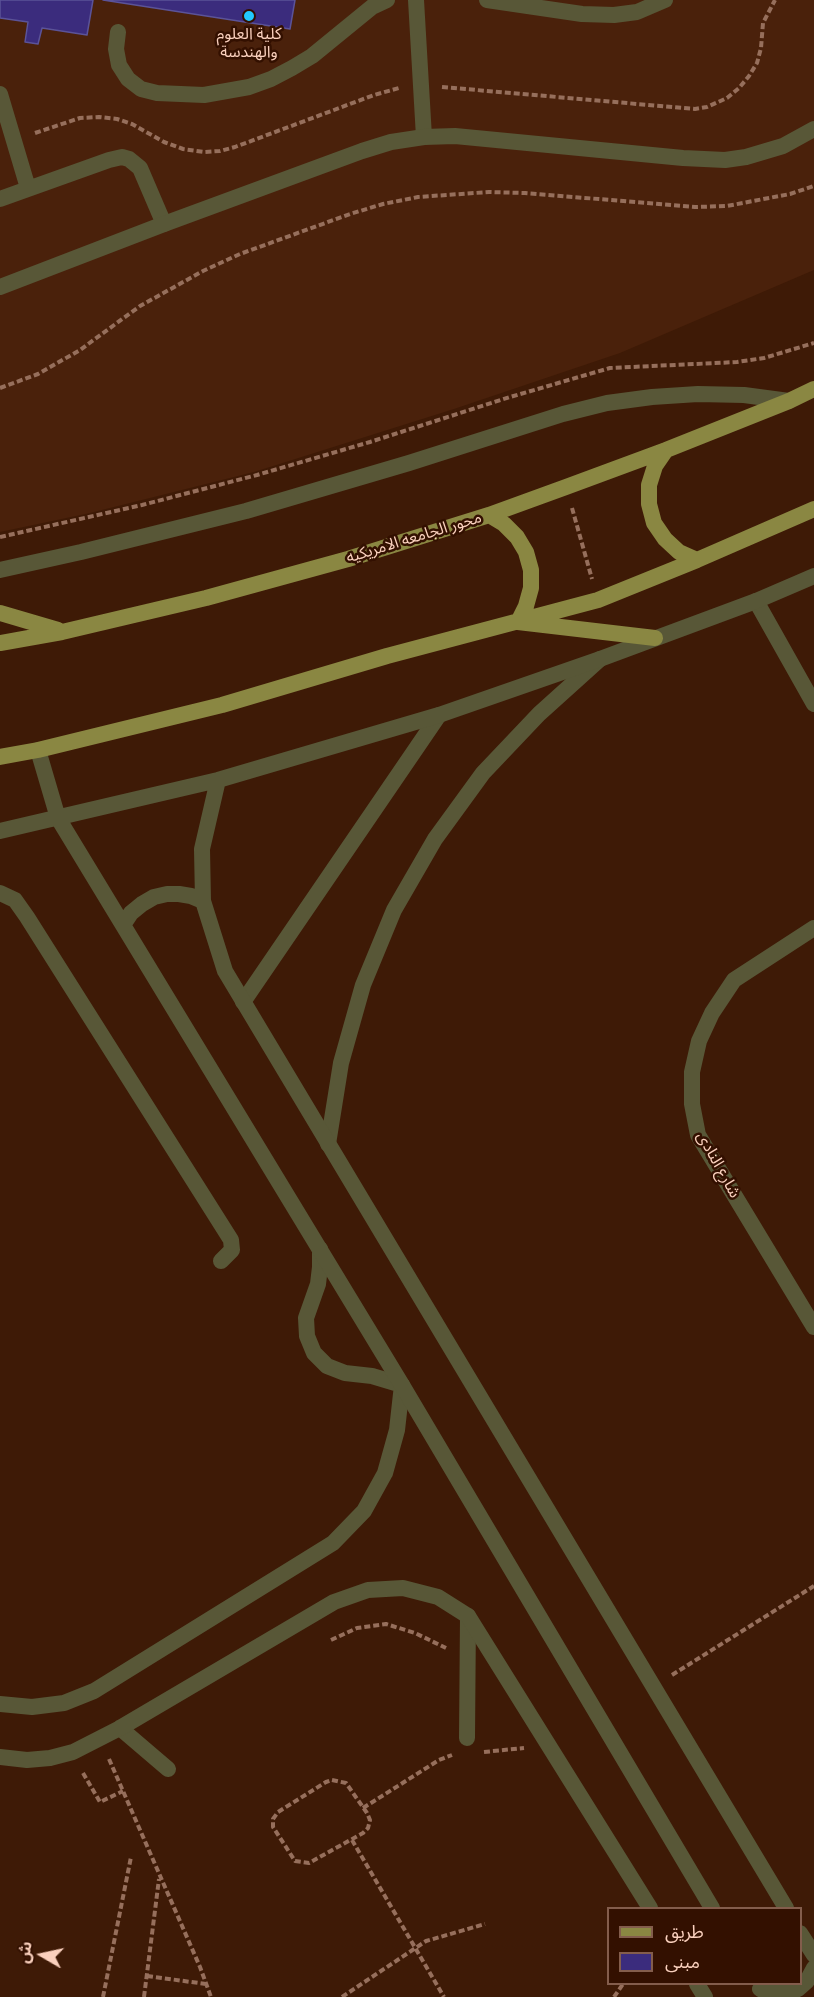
<!DOCTYPE html>
<html>
<head>
<meta charset="utf-8">
<style>
	body { margin:0 }
	#map { position:relative; width:814px; height:1997px; overflow:hidden; background:#3e1a06; font-family:"Archivo Narrow","Noto Sans Arabic",sans-serif }
	canvas { display:block }
	.legend { position:absolute; left:607px; top:1907px; width:195px; height:78px; box-sizing:border-box; background:#331000; border:2px solid #835d4c; margin:0; padding:8px 10px; list-style:none; font-size:18px; color:#fad0bd }
	.legend li { display:flex; align-items:center; gap:12px; height:30px }
	.legend b { width:30px; border:2px solid #835d4c }
	.north { position:absolute; left:12px; top:1925px; width:60px; height:60px; -webkit-text-stroke:4px #331000; paint-order:stroke; rotate:279deg; font-size:16px; font-weight:700; line-height:24px; text-align:center; color:#fad0bd }
	.north::after { content:''; display:block; margin:auto; width:21px; height:27px; background:#fad0bd; clip-path:polygon(50% 0,100% 100%,50% 72%,0 100%) }
</style>
</head>
<body>
<div id="map">
<canvas width="814" height="1997"></canvas>
<ul class="legend">
<li><b style="height:8px;background:#8a8742"></b>طريق</li>
<li><b style="height:16px;background:#3b2c7d"></b>مبنى</li>
</ul>
<div class="north">ش</div>
</div>
<script>
const context = document.querySelector('canvas').getContext('2d');
context.lineJoin = 'round';
function fill(path, color) { context.fillStyle = color; context.fill(path, 'evenodd'); }
const toPath = rows => new Path2D(rows.map(r => 'M' + r).join(''));
function trace(path, color, width, dash) { context.strokeStyle = color; context.lineWidth = width; context.lineCap = dash ? 'butt' : 'round'; context.setLineDash(dash || []); context.stroke(path); }
function write(font, color, halo, rows, align = 'center') {
  context.font = font + ' "Archivo Narrow","Noto Sans Arabic",sans-serif'; context.lineWidth = 5; context.setLineDash([]); context.textBaseline = 'middle'; context.strokeStyle = halo; context.fillStyle = color; for (const [text, x, y, turn = 0] of rows) {
    context.save(); context.translate(x, y); context.rotate((+turn || 0) * Math.PI / 180); context.textAlign = isNaN(turn) ? turn : align; if (halo) context.strokeText(text, 0, 0); context.fillText(text, 0, 0); context.restore();
  }
}
fill(toPath([
	[0,0,814,0,814,270,620,353,454,409,254,472,90,513,0,532]
]), '#4a210b');
const building = toPath([
	[0,0,93,0,87,35,42,28,38,44,25,42,28,22,0,18,0,0],
	[103,0,295,0,290,29,103,0]
]);
fill(building, '#3b2c7d');
trace(building, '#5b5398', 1.5);
trace(toPath([
	[442,87,695,109,707,107,727,98,739,88,749,76,757,63,761,48,763,23,775,0],
	[35,133,80,118,99,117,117,119,132,124,164,142,183,149,204,152,220,151,235,147,374,95,399,88],
	[0,388,38,374,80,350,140,306,203,271,240,254,350,214,383,204,418,197,489,192,525,193,695,207,727,206,790,194,814,186],
	[572,508,592,579],
	[0,537,142,505,257,475,370,442,510,397,610,368,737,362,764,358,814,343],
	[331,1640,357,1628,386,1624,415,1633,446,1648],
	[672,1675,814,1586],
	[484,1752,524,1748],
	[109,1759,200,1967,211,1997],
	[83,1773,100,1802,123,1791],
	[332,1780,346,1783,367,1813,370,1820,368,1828,363,1833,309,1863,295,1861,273,1827,273,1819,278,1812,326,1782,332,1780],
	[363,1808,439,1760,452,1755],
	[352,1840,444,1997],
	[147,1976,206,1984],
	[103,1997,131,1857],
	[144,1997,159,1879],
	[342,1997,426,1941,485,1924],
	[614,1997,623,1984]
]), '#966f5c', 4, [6, 3]);
trace(toPath([
	[416,0,424,137],
	[487,0,582,14,614,15,637,12,665,0],
	[118,32,116,49,119,65,128,79,141,89,157,93,204,95,249,87,271,79,292,68,312,56,372,7,387,0],
	[0,94,28,188],
	[0,199,109,160,122,157,129,159,140,168,164,224],
	[0,893,15,900,27,917,231,1240,232,1250,221,1261],
	[243,1002,439,715],
	[0,1704,32,1707,64,1703,94,1691,333,1543,364,1511,385,1473,397,1430,402,1385,372,1376,345,1373,327,1366,314,1353,307,1336,306,1318,318,1284,320,1267,320,1249],
	[120,1728,168,1769],
	[467,1738,468,1616]
]), '#585737', 16);
trace(toPath([
	[0,287,164,224,362,151,391,142,424,137,455,136,683,158,725,160,746,157,783,146,814,129],
	[0,570,81,552,246,511,409,463,563,414,607,403,652,397,698,394,744,395,789,401],
	[756,601,814,704],
	[814,928,734,980,712,1013,699,1041,692,1072,692,1104,698,1135,814,1327],
	[328,1144,341,1063,363,985,394,910,435,839,483,773,539,714,600,659],
	[0,1757,27,1760,50,1758,73,1752,120,1728,334,1602,368,1590,403,1588,438,1597,468,1616,650,1908],
	[697,1984,705,1997]
]), '#585737', 16);
trace(toPath([
	[38,750,58,818,402,1385,712,1908],
	[218,780,202,849,203,901,225,971,786,1908],
	[0,831,218,780,439,715,600,659,756,601,814,576],
	[123,925,131,913,142,904,154,897,167,894,179,894,191,896,203,901],
	[800,1933,814,1955],
	[760,1989,769,1993,789,1993,798,1989,807,1981,814,1968]
]), '#585737', 16);
trace(toPath([
	[666,450,655,466,649,485,649,504,654,523,665,539,679,552,697,560],
	[489,515,504,524,517,537,526,552,531,570,531,588,526,606,518,622,655,638],
	[0,613,58,630],
	[0,643,62,632,206,598,348,559,489,515,566,487,666,450,789,401,814,389],
	[0,757,38,750,222,705,387,656,598,600,697,560,814,509]
]), '#8a8742', 16);
for (const [x, y, r, color] of [
	[249,16,6,"#23c9fe"]
]) { const dot = new Path2D(); dot.arc(x, y, r, 0, 2 * Math.PI); context.fillStyle = color; context.fill(dot); trace(dot, '#331000', 2); }
write('16px', '#fad0bd', '#331000', [
	["كلية العلوم",249,35],
	["والهندسة",249,53]
]);
write('16px', '#fad0bd', '#331000', [
	["محور الجامعه الامريكيه",414,538,-17],
	["شارع النادى",718,1165,61]
]);
</script>
</body>
</html>
